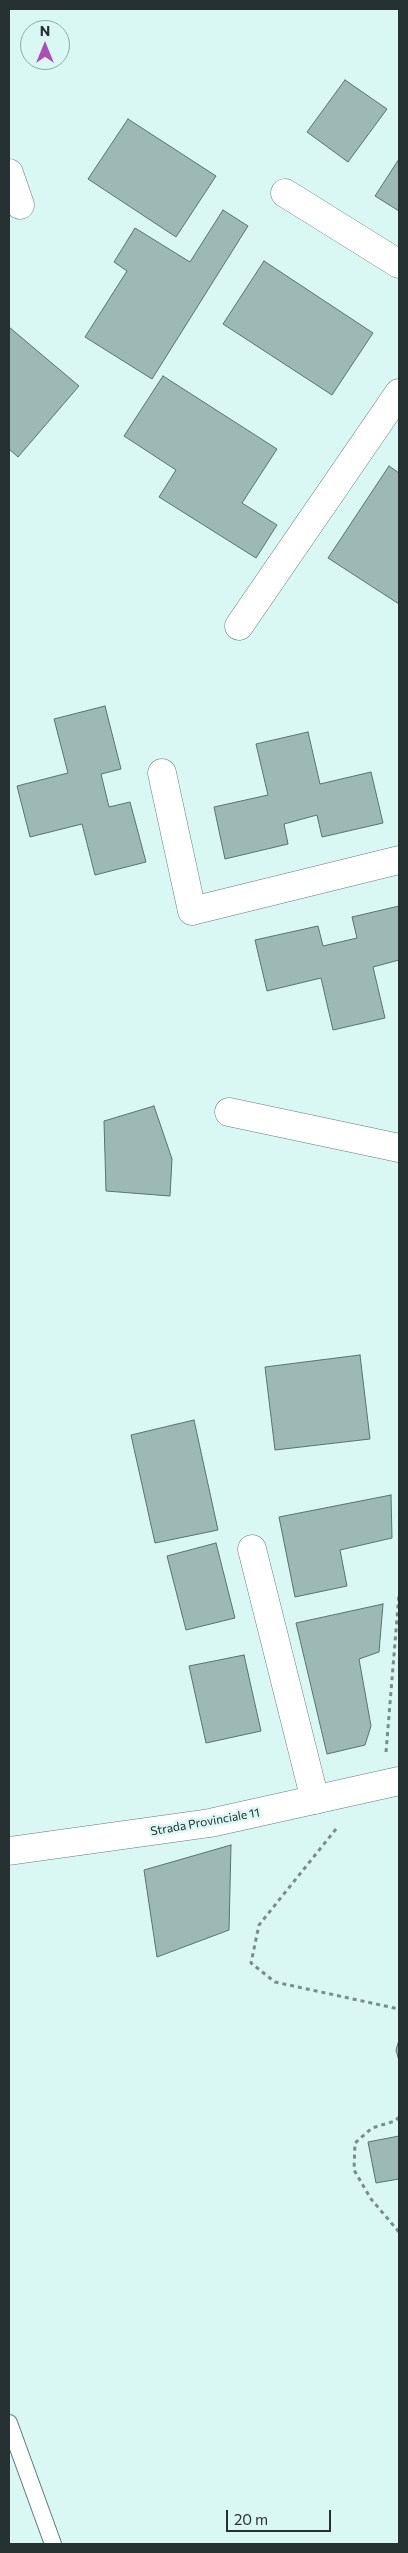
<!DOCTYPE html>
<html>
<head>
<meta charset="utf-8">
<style>
	body { margin:0 }
	#map { position:relative; width:408px; height:2553px; overflow:hidden; background:#d9f7f3; font-family:Commissioner,sans-serif }
	canvas { display:block }
	.frame { position:absolute; inset:0; border:10px solid #263231; pointer-events:none }
	.north { position:absolute; left:20px; top:20px; width:50px; height:50px; box-sizing:border-box; background:#d9f7f3; border:1px solid #91a8a5; border-radius:50%; rotate:0deg; font-size:14px; font-weight:700; line-height:20px; text-align:center; color:#263231 }
	.north::after { content:''; display:block; margin:auto; width:18px; height:22px; background:#ad4eb7; clip-path:polygon(50% 0,100% 100%,50% 72%,0 100%) }
	.scale { position:absolute; left:226px; top:2510px; width:105px; height:22px; box-sizing:border-box; border:2px solid #263231; border-top:0; padding-left:6px; font-size:15px; line-height:18px; white-space:nowrap; color:#263231; -webkit-text-stroke:4px #d9f7f3; paint-order:stroke }
</style>
</head>
<body>
<div id="map">
<canvas width="408" height="2553"></canvas>
<div class="frame"></div>
<div class="north">N</div>
<div class="scale">20 m</div>
</div>
<script>
const context = document.querySelector('canvas').getContext('2d');
context.lineJoin = 'round';
function fill(path, color) { context.fillStyle = color; context.fill(path, 'evenodd'); }
const toPath = rows => new Path2D(rows.map(r => 'M' + r).join(''));
function trace(path, color, width, dash) { context.strokeStyle = color; context.lineWidth = width; context.lineCap = dash ? 'butt' : 'round'; context.setLineDash(dash || []); context.stroke(path); }
function write(font, color, halo, rows, align = 'center') {
  context.font = font + ' Commissioner,sans-serif'; context.lineWidth = 5; context.setLineDash([]); context.textBaseline = 'middle'; context.strokeStyle = halo; context.fillStyle = color; for (const [text, x, y, turn = 0] of rows) {
    context.save(); context.translate(x, y); context.rotate((+turn || 0) * Math.PI / 180); context.textAlign = isNaN(turn) ? turn : align; if (halo) context.strokeText(text, 0, 0); context.fillText(text, 0, 0); context.restore();
  }
}
const building = toPath([
	[345,80,387,109,348,162,307,132,345,80],
	[128,119,216,176,176,237,88,179,128,119],
	[399,159,399,211,375,196,399,159],
	[223,210,248,226,152,379,85,337,127,271,114,262,135,228,190,262,223,210],
	[264,261,373,333,332,395,223,324,264,261],
	[9,327,79,386,18,457,9,449,9,327],
	[163,376,277,449,242,503,277,525,256,558,159,497,176,470,124,436,163,376],
	[389,466,399,473,399,604,328,558,389,466],
	[105,706,121,769,101,774,109,807,130,802,146,862,95,875,82,824,30,837,17,786,68,773,54,719,105,706],
	[308,732,320,784,371,772,383,823,322,837,317,815,284,824,288,844,225,859,214,807,268,795,256,744,308,732],
	[399,906,399,960,373,967,385,1018,333,1030,321,978,267,991,255,940,318,926,323,946,357,938,352,917,399,906],
	[154,1106,172,1159,170,1196,106,1191,104,1121,154,1106],
	[360,1355,370,1439,275,1450,265,1367,360,1355],
	[194,1420,218,1530,155,1543,131,1435,194,1420],
	[391,1495,392,1538,340,1550,347,1586,295,1597,279,1517,391,1495],
	[216,1543,235,1618,186,1630,167,1556,216,1543],
	[383,1604,379,1652,359,1659,371,1726,365,1745,327,1754,296,1623,383,1604],
	[244,1655,261,1731,206,1743,189,1666,244,1655],
	[231,1845,229,1930,157,1957,144,1870,231,1845],
	[399,2040,399,2061,396,2050,399,2040],
	[399,2136,399,2179,376,2183,368,2142,399,2136]
]);
fill(building, '#9db9b6');
trace(building, '#587370', 1);
const service = toPath([
	[9,2423,53,2544]
]);
const minor = toPath([
	[9,173,20,205],
	[285,193,399,264],
	[239,626,399,393],
	[162,773,192,911,399,860],
	[229,1112,399,1148],
	[252,1549,315,1800]
]);
const tertiary = toPath([
	[9,1851,210,1823,399,1781]
]);
trace(service, '#627d79', 18);
trace(minor, '#627d79', 29);
trace(tertiary, '#627d79', 29);
trace(toPath([
	[386,1752,399,1594],
	[336,1829,259,1925,251,1963,275,1982,399,2009],
	[399,2117,395,2121,372,2128,355,2143,354,2170,371,2199,399,2232]
]), '#798e8b', 3, [4, 4]);
trace(service, '#fff', 16);
trace(minor, '#fff', 28);
trace(tertiary, '#fff', 28);
write('12px', '#263231', '#d9f7f3', [
	["Strada Provinciale 11",205,1822,-10]
]);
</script>
</body>
</html>
